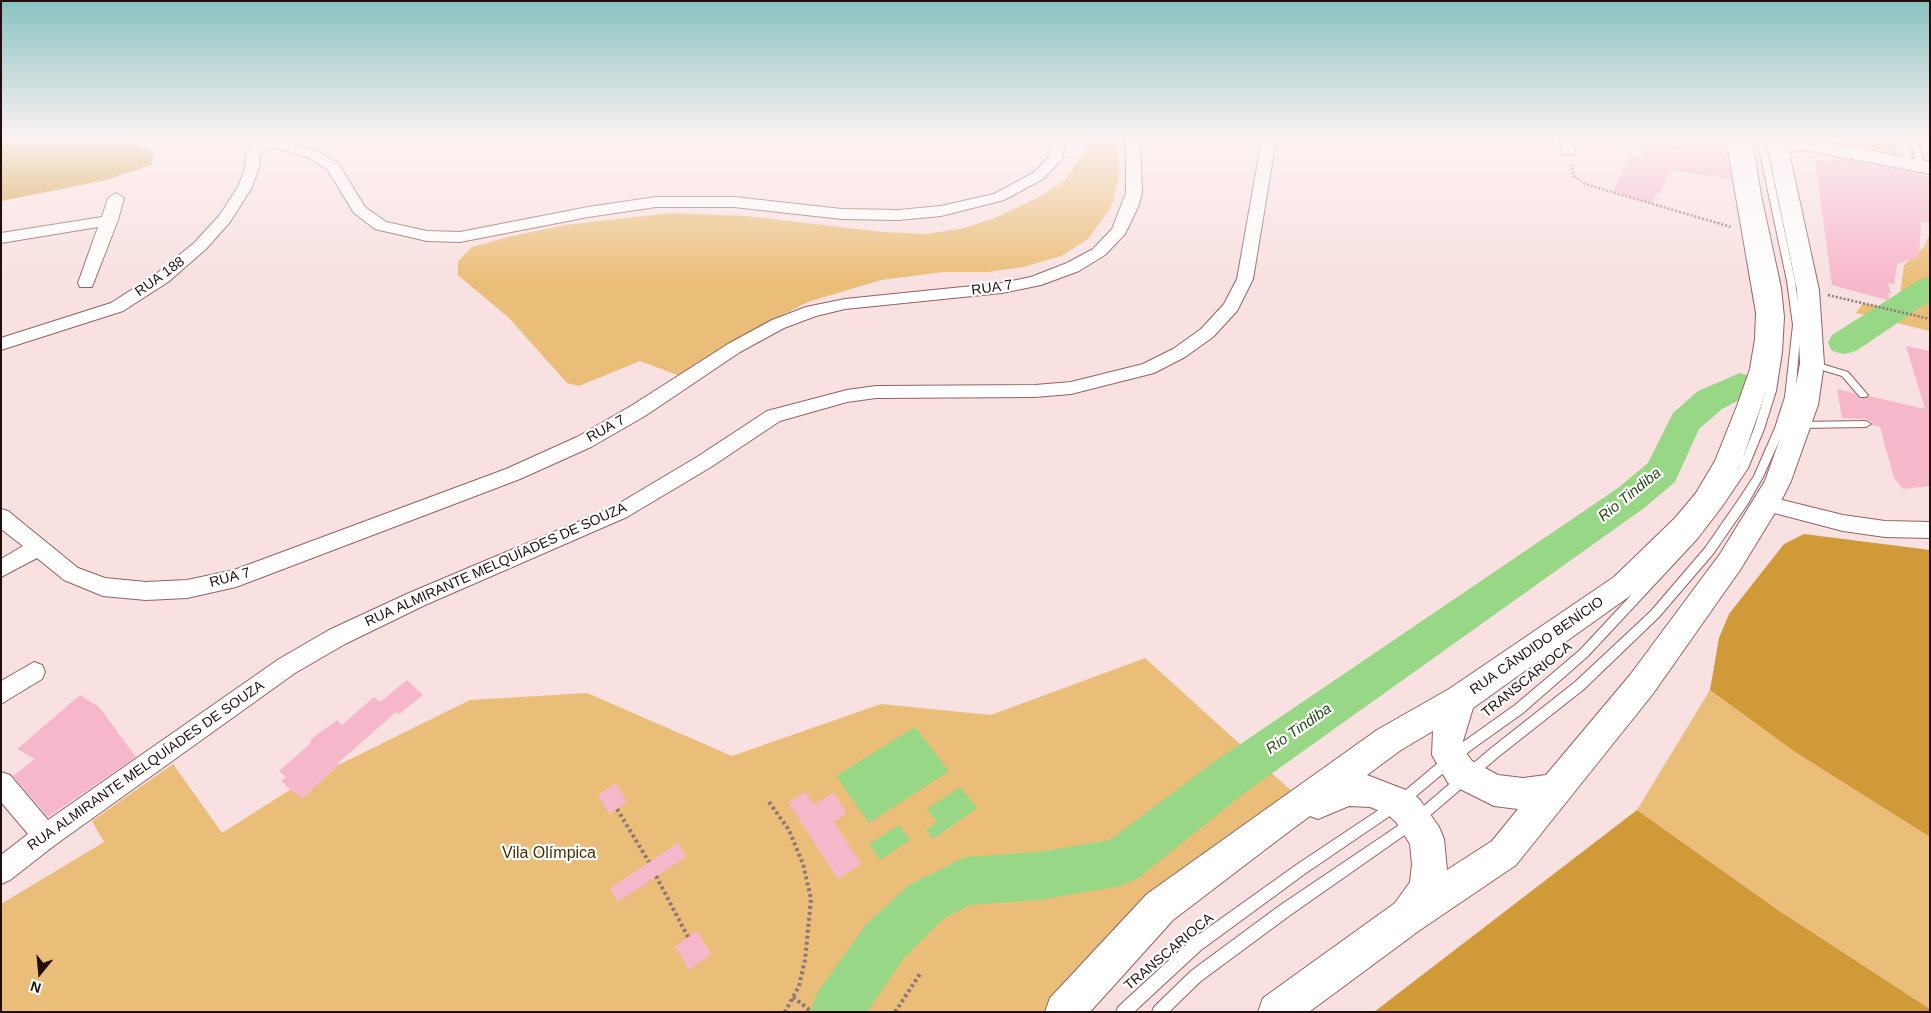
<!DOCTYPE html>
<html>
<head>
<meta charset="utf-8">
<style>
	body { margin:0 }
	#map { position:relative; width:1931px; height:1013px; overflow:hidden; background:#f9e1e1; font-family:Arial,sans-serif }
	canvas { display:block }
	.frame { position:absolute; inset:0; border:2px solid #220e0f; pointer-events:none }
	.north { position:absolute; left:15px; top:948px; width:50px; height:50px; -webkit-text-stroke:4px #fff; paint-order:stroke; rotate:197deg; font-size:14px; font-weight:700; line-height:20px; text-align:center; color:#220e0f }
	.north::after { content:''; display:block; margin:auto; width:18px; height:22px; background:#220e0f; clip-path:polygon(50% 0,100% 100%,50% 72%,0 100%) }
</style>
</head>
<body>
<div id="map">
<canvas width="1931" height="1013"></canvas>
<div class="frame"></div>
<div class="north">N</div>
</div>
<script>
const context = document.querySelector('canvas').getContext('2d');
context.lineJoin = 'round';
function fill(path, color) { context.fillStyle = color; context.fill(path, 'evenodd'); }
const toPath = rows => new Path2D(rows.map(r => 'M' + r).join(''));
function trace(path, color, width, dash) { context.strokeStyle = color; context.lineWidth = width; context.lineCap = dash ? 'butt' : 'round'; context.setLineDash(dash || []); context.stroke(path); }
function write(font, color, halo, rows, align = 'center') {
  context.font = font + ' Arial,sans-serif'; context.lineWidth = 4.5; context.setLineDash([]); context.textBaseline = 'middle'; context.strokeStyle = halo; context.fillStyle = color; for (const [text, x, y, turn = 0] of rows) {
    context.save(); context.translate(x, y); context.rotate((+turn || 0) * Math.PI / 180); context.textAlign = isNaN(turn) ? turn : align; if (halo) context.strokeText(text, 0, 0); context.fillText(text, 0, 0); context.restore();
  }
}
fill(toPath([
	[1090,139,1117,139,1119,178,1111,207,1088,239,1061,256,1023,267,987,272,943,272,881,280,808,302,741,336,695,370,680,376,640,361,579,386,567,383,509,318,458,275,458,261,472,247,508,237,565,225,671,213,746,216,884,232,926,234,964,228,995,218,1039,197,1064,181,1084,153],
	[1820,139,1895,139,1898,154,1828,140],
	[1930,233,1930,331,1856,313,1863,303,1882,307,1900,295,1904,265,1924,247],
	[1145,658,1297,796,1058,1012,1,1012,1,904,104,842,92,821,173,764,222,833,296,786,470,700,587,693,732,756,881,704,991,715],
	[1710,690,1795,752,1930,837,1930,1009,1778,910,1637,810]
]), '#eabe79');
fill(toPath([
	[1,139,110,139,129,142,154,153,151,165,106,180,1,201],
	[1804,534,1930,550,1930,837,1795,752,1710,690,1719,638,1729,614,1784,544],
	[1637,810,1778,910,1930,1009,1930,1012,1374,1012]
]), '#d09a38');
fill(toPath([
	[915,727,949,771,869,823,836,776],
	[960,787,977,808,933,839,926,830,937,822,927,809],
	[899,825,910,840,880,860,869,844]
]), '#98d785');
fill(toPath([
	[1930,277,1930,301,1856,351,1844,354,1832,351,1828,343,1832,335,1919,280,1930,277],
	[1740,373,1752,377,1757,385,1752,393,1722,409,1699,429,1675,482,1644,508,1243,794,1137,879,1120,886,1038,900,970,905,943,919,903,959,867,1012,810,1012,817,993,867,923,909,885,965,857,1038,852,1110,840,1211,764,1618,488,1648,463,1673,413,1698,391,1740,373]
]), '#98d785');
fill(toPath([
	[1641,139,1682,146,1681,139,1724,139,1731,179,1670,170,1660,194,1656,193,1652,204,1613,191,1630,155,1643,159],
	[1834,157,1925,175,1930,178,1930,223,1921,222,1919,257,1897,264,1894,284,1888,283,1891,294,1888,293,1890,301,1832,285,1815,160,1834,161],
	[1906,346,1930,351,1930,486,1903,489,1894,478,1880,427,1872,425,1872,422,1866,419,1842,418,1837,389,1854,393,1860,399,1869,396,1925,409],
	[407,680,423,695,399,714,396,712,338,763,340,764,302,799,281,781,286,777,279,771,311,743,311,739,337,720,342,725,374,697,380,702],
	[80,695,99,707,136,757,48,817,13,776,35,759,17,749],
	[616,783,627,802,609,814,598,795],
	[805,792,814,804,833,793,847,813,834,822,861,864,838,879,788,802],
	[678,843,686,857,618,902,610,888],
	[697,931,711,954,689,970,675,946]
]), '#f7b7cb');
const service = toPath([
	[1744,139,1752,139,1761,195,1781,288,1784,317,1782,352,1776,391,1764,429,1748,468,1721,508,1697,539,1588,656,1523,713,1471,750,1403,807,1306,873,1201,950,1134,1012,1116,1012,1118,1007,1191,940,1296,865,1395,799,1463,742,1515,705,1580,650,1689,533,1713,502,1739,467,1754,429,1766,391,1774,352,1776,317,1773,288,1753,195,1744,139],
	[1757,139,1765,139,1795,281,1801,325,1795,397,1785,428,1763,477,1747,505,1713,554,1659,617,1583,690,1498,757,1419,825,1289,916,1201,981,1169,1012,1152,1012,1154,1007,1191,971,1279,906,1411,817,1490,749,1575,682,1651,611,1705,548,1739,499,1754,476,1775,428,1785,397,1793,325,1787,281,1757,139],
	[1899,139,1906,139,1914,164,1913,166,1906,164,1899,139],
	[1910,139,1917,139,1925,166,1924,168,1917,166,1910,139],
	[1812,361,1848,372,1866,393,1868,395,1866,397,1860,397,1842,376,1809,366,1808,364,1809,362,1812,361],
	[1866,421,1871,424,1866,427,1799,428,1794,425,1799,422,1866,421]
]);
const minor = toPath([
	[1052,139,1066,139,1062,159,1043,179,1004,200,941,216,898,220,842,219,734,207,656,207,588,217,460,242,427,241,375,229,354,213,327,169,309,158,278,148,267,149,260,154,259,168,252,187,230,222,206,249,168,282,123,311,1,350,1,338,111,303,156,274,194,243,219,216,238,187,245,168,246,153,258,142,263,141,284,141,319,152,338,163,365,207,386,222,427,231,460,232,588,207,656,197,734,197,842,209,898,210,941,206,994,194,1033,173,1048,158,1052,139],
	[1126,139,1140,139,1142,193,1138,207,1125,234,1105,255,1079,271,1041,285,1002,293,845,309,816,316,784,328,740,352,645,416,591,447,520,479,236,587,187,598,146,600,103,596,64,580,37,558,1,577,1,559,23,546,1,529,1,509,8,511,78,568,105,578,146,582,187,580,234,570,506,469,577,437,631,406,728,344,772,320,806,307,845,299,1002,283,1031,277,1067,263,1093,249,1112,229,1126,193,1126,139],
	[1262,139,1276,139,1253,279,1237,311,1213,337,1185,357,1154,373,1071,394,1035,397,876,398,847,402,780,421,711,467,627,517,425,605,345,644,295,673,55,845,10,880,1,884,1,855,28,834,1,802,1,772,10,775,48,820,279,659,329,630,409,593,613,507,697,457,767,411,847,390,876,386,1035,385,1071,382,1143,364,1173,349,1201,329,1224,304,1237,279,1262,139],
	[1560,139,1574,139,1575,151,1573,154,1563,154,1560,139],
	[116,193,124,198,118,220,92,287,80,287,78,283,98,227,1,243,1,233,102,217,108,198,116,193],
	[1766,496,1843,515,1885,521,1930,522,1930,538,1885,537,1843,531,1759,509,1756,504,1759,499,1766,496],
	[34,662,42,665,45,672,42,679,1,704,1,681,34,662]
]);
const secondary = toPath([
	[1795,139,1810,139,1930,162,1930,174,1810,151,1798,150,1777,155,1770,153,1767,149,1770,145,1795,139]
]);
const primary = toPath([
	[1726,139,1746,139,1780,313,1779,339,1774,369,1741,463,1716,507,1695,534,1634,593,1473,708,1463,741,1464,750,1472,761,1498,775,1523,778,1546,775,1630,675,1720,554,1765,481,1792,405,1800,364,1797,290,1766,139,1786,139,1819,290,1824,364,1818,405,1791,481,1776,511,1740,570,1652,695,1516,865,1420,930,1309,1012,1258,1012,1263,998,1395,903,1410,882,1412,864,1410,844,1396,822,1387,814,1370,807,1349,806,1318,819,1310,816,1283,836,1173,920,1090,1012,1045,1012,1050,998,1147,894,1377,730,1449,689,1614,577,1675,518,1696,493,1715,461,1737,406,1750,369,1755,339,1756,313,1726,139],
	[1433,731,1432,755,1448,783,1494,806,1518,809,1492,841,1447,870,1444,839,1439,827,1420,800,1411,792,1367,775,1401,750,1433,731]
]);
trace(service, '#946162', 2);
trace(minor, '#946162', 2);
trace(secondary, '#946162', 2);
trace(primary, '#946162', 2);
trace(toPath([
	[1571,164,1574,176,1585,184,1731,227],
	[1828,295,1930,319]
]), '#8d7778', 2.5, [2, 2]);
trace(toPath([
	[769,802,789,830,803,864,811,899,805,960,799,986,785,1012],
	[617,809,649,862],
	[656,876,688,937],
	[793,997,812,1012],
	[895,1012,920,974]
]), '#8d7778', 4, [3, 3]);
fill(service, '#fff');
fill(minor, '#fff');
fill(secondary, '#fff');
fill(primary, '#fff');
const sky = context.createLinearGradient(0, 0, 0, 281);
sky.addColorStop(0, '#88c2c0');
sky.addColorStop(0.49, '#fcf2f2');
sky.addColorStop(1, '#fcf2f200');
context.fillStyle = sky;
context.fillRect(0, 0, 1931, 281);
write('14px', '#220e0f', '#fff', [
	["RUA 188",160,277,-36],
	["RUA 7",992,288,-8],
	["RUA 7",606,429,-29],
	["RUA ALMIRANTE MELQUÍADES DE SOUZA",496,565,-24],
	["RUA 7",230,578,-15],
	["RUA CÂNDIDO BENÍCIO",1537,646,-35],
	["TRANSCARIOCA",1527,680,-39],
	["RUA ALMIRANTE MELQUÍADES DE SOUZA",146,766,-35],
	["TRANSCARIOCA",1169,952,-40]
]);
write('italic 15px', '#214a13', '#fff', [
	["Rio Tindiba",1630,495,-39],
	["Rio Tindiba",1299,729,-35]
]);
write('16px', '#442f04', '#fff', [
	["Vila Olímpica",549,854]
]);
</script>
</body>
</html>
